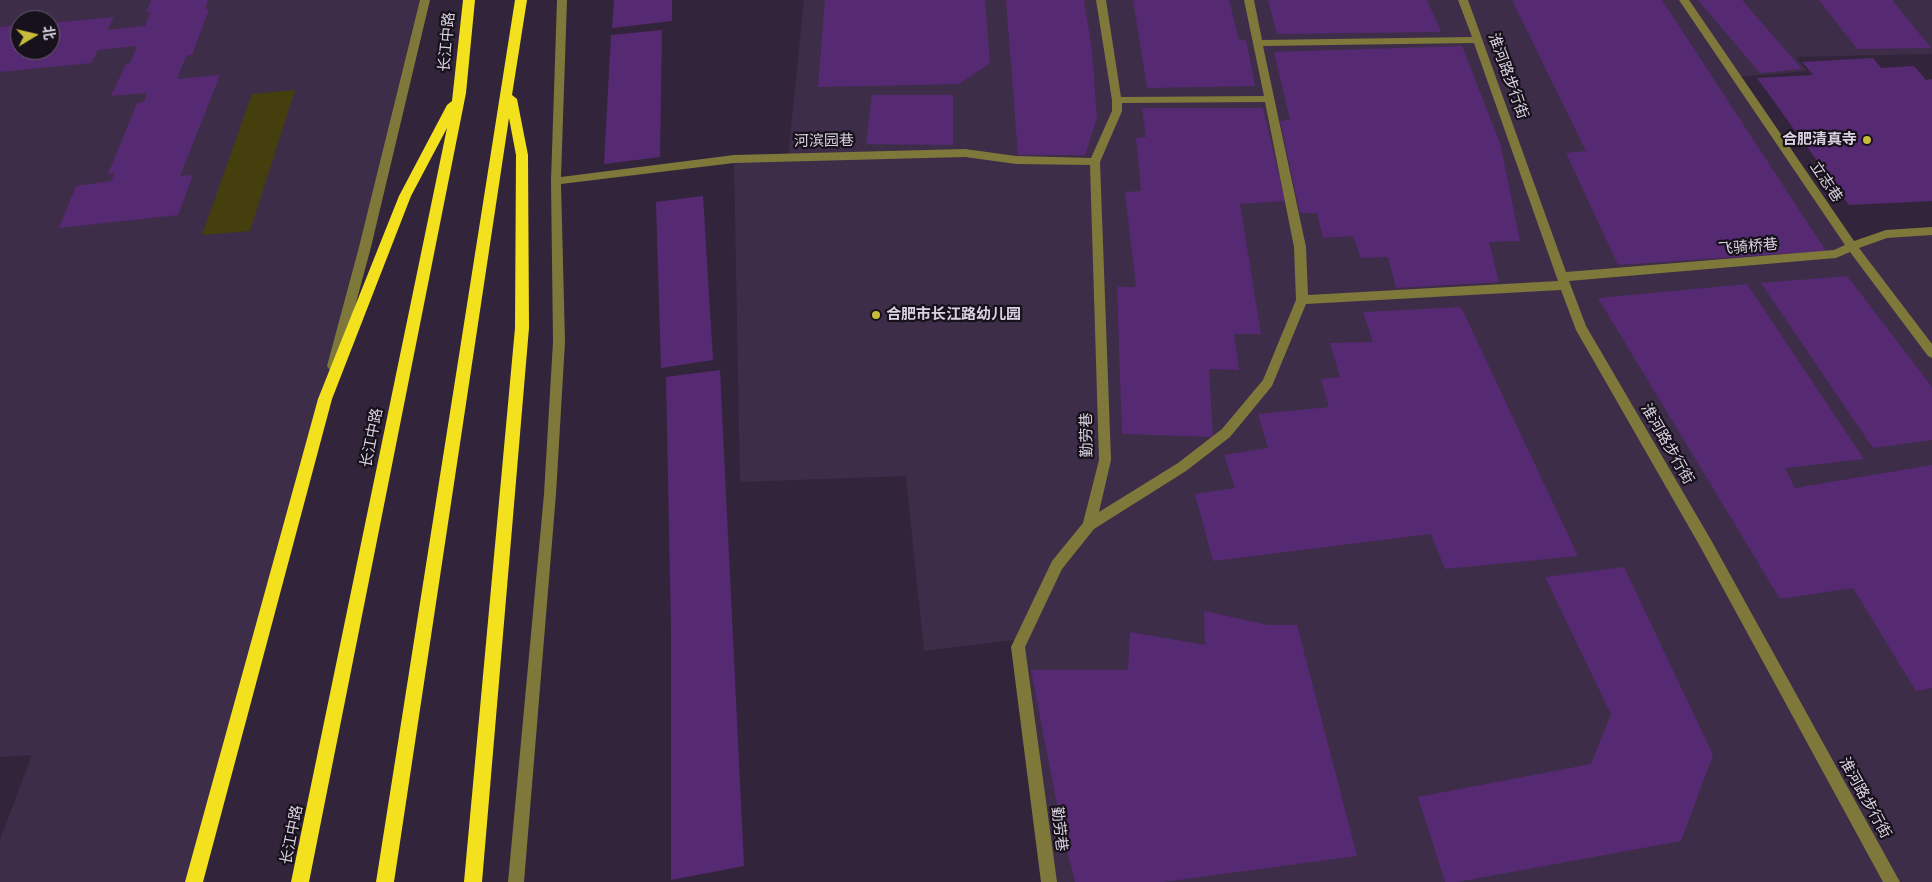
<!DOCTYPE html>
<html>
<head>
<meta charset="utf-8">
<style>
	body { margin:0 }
	#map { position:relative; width:1932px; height:882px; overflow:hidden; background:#32253b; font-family:Montserrat,"Noto Sans SC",sans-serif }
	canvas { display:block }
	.north { position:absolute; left:10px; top:10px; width:50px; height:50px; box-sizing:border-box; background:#17111b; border:1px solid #655e6a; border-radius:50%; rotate:81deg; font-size:14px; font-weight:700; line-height:20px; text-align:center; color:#dad2e0 }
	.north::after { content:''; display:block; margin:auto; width:18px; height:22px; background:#c8bb3b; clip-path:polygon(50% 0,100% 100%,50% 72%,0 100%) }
</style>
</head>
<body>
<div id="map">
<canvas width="1932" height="882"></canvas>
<div class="north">北</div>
</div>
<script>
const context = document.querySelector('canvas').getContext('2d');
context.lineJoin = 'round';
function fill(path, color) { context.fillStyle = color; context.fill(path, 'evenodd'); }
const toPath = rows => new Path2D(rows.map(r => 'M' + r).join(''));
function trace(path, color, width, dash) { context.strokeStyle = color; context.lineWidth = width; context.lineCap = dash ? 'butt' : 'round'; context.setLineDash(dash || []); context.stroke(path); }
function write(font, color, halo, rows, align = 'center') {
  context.font = font + ' Montserrat,"Noto Sans SC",sans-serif'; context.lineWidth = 4.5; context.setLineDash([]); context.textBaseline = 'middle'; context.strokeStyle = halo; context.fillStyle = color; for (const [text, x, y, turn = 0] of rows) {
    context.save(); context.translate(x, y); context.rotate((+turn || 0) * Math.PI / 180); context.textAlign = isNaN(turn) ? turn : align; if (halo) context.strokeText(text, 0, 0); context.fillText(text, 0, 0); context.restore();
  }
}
fill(toPath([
	[0,0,425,0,365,247,194,882,0,882,0,840,32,755,0,757],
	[20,20,50,20,50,50,20,50],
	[804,0,1932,0,1932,54,1796,57,1807,71,1737,77,1852,246,1886,234,1932,231,1932,882,1049,882,1021,639,924,651,906,476,740,482,734,159,788,157]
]), '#3d2d49');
fill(toPath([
	[295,90,250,231,202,235,252,94]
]), '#443f0d');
fill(toPath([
	[151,0,208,0,205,9,209,9,192,55,186,56,177,79,220,75,180,176,193,175,178,215,59,228,76,186,111,181,115,173,108,174,137,103,144,102,147,93,111,96,126,64,130,63,137,46,98,50,91,63,0,72,0,27,20,25,20,50,50,50,50,23,114,17,107,30,145,26,151,12,146,13],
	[614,0,672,0,672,21,612,28],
	[825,0,985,0,990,63,959,84,818,87],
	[1006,0,1084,0,1092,50,1097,118,1085,155,1018,155],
	[1133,0,1229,0,1239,40,1246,40,1255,86,1147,88],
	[1268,0,1427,0,1441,32,1277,34],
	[1512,0,1662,0,1826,251,1618,265,1566,153,1586,151],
	[1698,0,1742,0,1802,69,1760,73],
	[1819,0,1892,0,1931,48,1857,49],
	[662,30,660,157,604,164,611,35],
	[1462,46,1500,143,1520,241,1489,242,1499,282,1396,288,1388,257,1361,258,1353,236,1323,238,1317,213,1300,213,1280,121,1290,120,1274,52],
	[1873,58,1881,68,1914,66,1926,80,1932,79,1932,201,1849,205,1757,78,1813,75,1802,62],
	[872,95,953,95,953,145,866,144],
	[1142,108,1263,108,1285,201,1240,204,1261,334,1234,334,1239,370,1209,369,1213,437,1122,434,1117,287,1136,287,1125,192,1141,191,1136,138,1146,137],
	[703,196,713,360,661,368,656,202],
	[1847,276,1932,387,1932,440,1873,448,1761,283],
	[1747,284,1864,459,1785,468,1795,488,1932,465,1932,688,1916,691,1853,588,1780,599,1598,298],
	[1461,307,1578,556,1445,569,1431,534,1213,561,1195,494,1235,488,1224,455,1268,448,1258,414,1329,407,1321,379,1340,377,1330,343,1373,342,1363,312],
	[720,370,744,866,671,880,671,629,666,377],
	[1624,567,1713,755,1681,841,1457,882,1445,882,1418,797,1591,764,1611,714,1545,577],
	[1204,611,1268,625,1297,625,1357,856,1163,882,1075,882,1061,825,1031,670,1128,670,1130,632,1205,645]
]), '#562a72');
fill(toPath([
	[420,0,430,0,371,247,339,366,337,369,333,371,329,369,327,366,359,247,420,0],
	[557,0,567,0,561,177,734,155,965,149,1016,156,1091,158,1112,111,1112,100,1096,0,1106,0,1121,97,1264,96,1244,0,1254,0,1262,40,1472,37,1458,0,1468,0,1566,272,1834,250,1845,245,1679,0,1689,0,1854,241,1886,230,1932,227,1932,235,1887,238,1859,248,1932,344,1932,358,1928,356,1850,252,1836,258,1569,281,1586,326,1711,540,1900,882,1883,882,1701,548,1576,330,1561,290,1306,304,1272,386,1230,437,1186,471,1094,529,1062,569,1025,647,1057,882,1041,882,1011,647,1052,561,1083,523,1099,460,1090,165,1016,164,965,157,734,163,561,184,565,342,556,494,524,882,508,882,544,494,553,342,551,181,557,0],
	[1474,43,1558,281,1308,295,1306,247,1263,46,1474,43],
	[1265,102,1294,247,1296,300,1263,380,1222,429,1178,463,1099,512,1111,460,1100,162,1122,111,1122,103,1265,102]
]), '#7e783a');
fill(toPath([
	[463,0,475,0,466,93,309,882,291,882,447,128,411,196,332,399,203,882,185,882,318,399,399,196,447,105,452,101,463,0],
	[515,0,527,0,512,95,517,99,528,155,529,328,482,882,464,882,515,328,516,155,509,118,394,882,376,882,515,0]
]), '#f3e11d');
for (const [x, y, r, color] of [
	[1867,140,5,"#c8bb3b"],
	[876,315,5,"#c8bb3b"]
]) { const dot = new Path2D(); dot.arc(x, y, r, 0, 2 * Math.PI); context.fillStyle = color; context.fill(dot); trace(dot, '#17111b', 2); }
write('15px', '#dad2e0', '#17111b', [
	["长江中路",447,42,-85],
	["淮河路步行街",1508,76,70],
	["河滨园巷",824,141,-1],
	["立志巷",1826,182,56],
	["飞骑桥巷",1748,247,-5],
	["勤劳巷",1087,435,-91],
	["长江中路",372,438,-79],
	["淮河路步行街",1667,444,60],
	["淮河路步行街",1865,798,61],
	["勤劳巷",1059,829,83],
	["长江中路",292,835,-79]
]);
write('bold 15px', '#dad2e0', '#17111b', [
	["合肥清真寺",1857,140],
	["合肥市长江路幼儿园",886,315,"left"]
], 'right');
</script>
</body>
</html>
